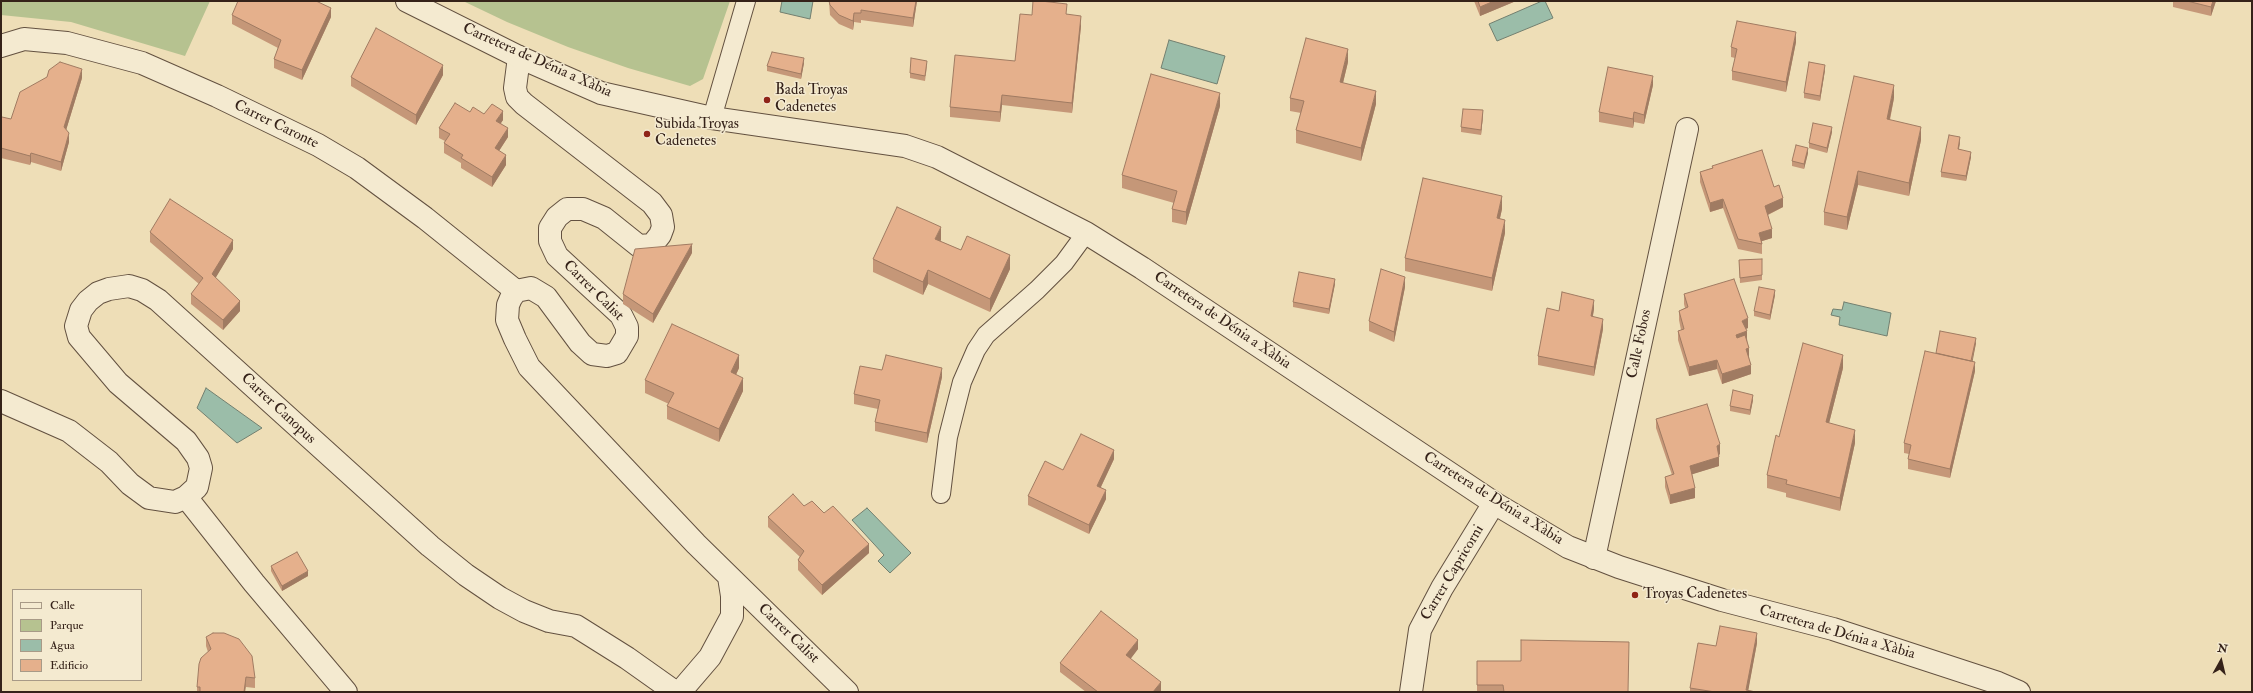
<!DOCTYPE html>
<html>
<head>
<meta charset="utf-8">
<style>
	body { margin:0 }
	#map { position:relative; width:2253px; height:693px; overflow:hidden; background:#eedeb7; font-family:"IM FELL Double Pica",serif }
	canvas { display:block }
	.frame { position:absolute; inset:0; border:2px solid #352219; pointer-events:none }
	.legend { position:absolute; left:12px; top:589px; width:130px; height:92px; box-sizing:border-box; background:#f4ead0; border:1px solid #a89a87; margin:0; padding:5px 7px; list-style:none; font-size:12px; color:#352219 }
	.legend li { display:flex; align-items:center; gap:8px; height:20px }
	.legend b { width:20px; border:1px solid #a89a87 }
	.north { position:absolute; left:2201px; top:641px; width:40px; height:40px; -webkit-text-stroke:3px #f4ead0; paint-order:stroke; rotate:8deg; font-size:11px; font-weight:700; line-height:16px; text-align:center; color:#352219 }
	.north::after { content:''; display:block; margin:auto; width:14px; height:18px; background:#352219; clip-path:polygon(50% 0,100% 100%,50% 72%,0 100%) }
</style>
</head>
<body>
<div id="map">
<canvas width="2253" height="693"></canvas>
<div class="frame"></div>
<ul class="legend">
<li><b style="height:5px;background:#f4ead0"></b>Calle</li>
<li><b style="height:11px;background:#b6c290"></b>Parque</li>
<li><b style="height:11px;background:#9bbda9"></b>Agua</li>
<li><b style="height:11px;background:#e5b08c"></b>Edificio</li>
</ul>
<div class="north">N</div>
</div>
<script>
const context = document.querySelector('canvas').getContext('2d');
context.lineJoin = 'round';
function fill(path, color) { context.fillStyle = color; context.fill(path, 'evenodd'); }
const toPath = rows => new Path2D(rows.map(r => 'M' + r).join(''));
function trace(path, color, width, dash) { context.strokeStyle = color; context.lineWidth = width; context.lineCap = dash ? 'butt' : 'round'; context.setLineDash(dash || []); context.stroke(path); }
function write(font, color, halo, rows, align = 'center') {
  context.font = font + ' "IM FELL Double Pica",serif'; context.lineWidth = 3; context.setLineDash([]); context.textBaseline = 'middle'; context.strokeStyle = halo; context.fillStyle = color; for (const [text, x, y, turn = 0] of rows) {
    context.save(); context.translate(x, y); context.rotate((+turn || 0) * Math.PI / 180); context.textAlign = isNaN(turn) ? turn : align; if (halo) context.strokeText(text, 0, 0); context.fillText(text, 0, 0); context.restore();
  }
}
fill(toPath([
	[1,1,210,1,185,56,71,22,1,15],
	[463,1,730,1,703,79,690,86,628,68,568,47,507,22]
]), '#b6c290');
const water = toPath([
	[782,1,813,1,810,19,780,12,782,1],
	[1542,1,1545,1,1553,18,1497,41,1489,24,1542,1],
	[1169,40,1225,56,1217,84,1161,68,1169,40],
	[1844,302,1891,313,1887,336,1839,325,1840,317,1831,315,1833,309,1842,310,1844,302],
	[206,388,262,428,237,443,197,408,206,388],
	[867,508,911,553,890,573,878,561,884,555,852,520,867,508]
]);
fill(water, '#9bbda9');
trace(water, '#727f6f', 1);
const service = toPath([
	[712,118,746,1],
	[941,494,948,437,962,382,976,350,986,335,1037,290,1064,263,1086,233]
]);
const minor = toPath([
	[1,46,24,39,67,43,142,63,217,96,318,145,357,168,425,218,516,291],
	[519,57,515,88,517,97,524,104,652,203,661,215,663,227,660,235,652,245,639,246,604,218,583,209,567,209,557,217,550,228,550,241,557,256,621,315,627,327,627,336,617,353,607,356,592,354,580,343,546,297,531,288,516,291,511,298,508,305,507,320,515,339,529,367,696,544,847,692],
	[1,401,69,431,109,462,130,484,149,498,175,502,186,497],
	[1594,558,1687,129],
	[346,692,254,583,186,497,197,487,201,468,198,458,186,441,118,383,79,337,76,326,81,310,88,301,98,293,109,289,129,286,142,290,158,300,430,546,466,575,500,598,524,611,549,621,576,626,627,658,675,692],
	[680,692,710,657,732,616,732,596,729,577],
	[1411,692,1420,630,1442,588,1494,503]
]);
const tertiary = toPath([
	[407,1,519,57,601,93,712,118,905,146,937,157,1086,233,1142,268,1494,503,1568,547,1619,567,1722,600,1833,629,1998,683,2019,692]
]);
trace(service, '#635140', 20);
trace(minor, '#635140', 24);
trace(tertiary, '#635140', 24);
trace(service, '#f4ead0', 18);
trace(minor, '#f4ead0', 22);
trace(tertiary, '#f4ead0', 22);
fill(toPath([
	[829,1,917,1,913,27,861,20,861,23,854,22,853,30,839,24,830,15],
	[1474,1,1516,1,1480,16],
	[2173,1,2216,1,2211,16,2173,7],
	[1067,14,1081,26,1072,113,1002,105,1000,122,950,117,950,107,1015,61,1032,15],
	[232,15,331,17,302,80,274,68,274,59,278,48,232,24],
	[1796,42,1786,92,1732,80,1732,71,1735,58,1731,57,1731,47],
	[1348,62,1343,83,1376,104,1361,161,1296,143,1296,130,1301,113,1290,111,1290,98],
	[804,63,801,79,767,71,767,66],
	[927,66,925,81,910,78,910,73],
	[1825,70,1820,101,1804,98,1804,93],
	[443,75,416,125,351,86,351,77],
	[82,78,66,130,69,142,61,171,31,162,30,165,1,158,1,118,11,119],
	[1653,85,1644,124,1634,122,1633,128,1599,122,1599,112],
	[1894,98,1890,120,1921,140,1909,196,1858,185,1847,230,1824,225,1824,212],
	[1220,106,1186,225,1172,222,1172,209,1174,203,1122,188,1122,175],
	[470,112,484,114,503,120,501,123,508,137,499,151,506,165,492,187,461,168,461,163,444,153,444,143,445,141,439,138,439,128],
	[1483,115,1481,135,1461,132,1461,127],
	[1832,132,1827,153,1809,148,1809,143],
	[1960,142,1959,149,1971,157,1966,181,1941,177,1941,172],
	[1808,153,1804,169,1792,166,1792,161],
	[1712,166,1774,187,1783,207,1768,215,1772,238,1762,241,1762,254,1738,249,1723,208,1710,212,1700,182,1700,172,1712,168],
	[1502,209,1500,218,1505,233,1492,291,1405,271,1405,258],
	[150,232,233,249,215,278,240,311,223,330,191,304,191,294,199,284,150,242],
	[941,240,940,241,961,250,1010,269,990,312,928,284,923,295,873,272,873,259],
	[692,253,653,323,623,304,623,294],
	[1762,259,1762,280,1740,283,1739,260],
	[1335,284,1329,314,1293,307,1293,302],
	[1405,287,1394,342,1369,331,1369,321],
	[1684,294,1748,328,1746,329,1751,374,1722,384,1717,369,1689,376,1678,340,1678,331,1681,330,1679,320,1679,311,1685,308,1684,304],
	[1775,295,1770,320,1754,316,1754,311],
	[1594,309,1593,316,1603,329,1594,376,1538,365,1538,356,1559,311],
	[1976,343,1972,361,1975,371,1950,478,1908,469,1908,459,1909,454,1904,453,1904,443,1936,353],
	[739,368,736,375,743,391,719,442,667,419,667,406,669,404,645,393,645,380],
	[1843,368,1829,423,1855,443,1840,511,1786,497,1786,493,1767,488,1767,475,1779,437],
	[882,370,942,377,927,443,875,431,875,422,878,409,854,404,854,394],
	[1753,400,1750,415,1730,411,1730,406],
	[1656,419,1720,454,1719,455,1719,466,1692,474,1695,498,1670,504,1665,487,1665,477,1672,475,1656,428],
	[1114,459,1101,487,1106,499,1089,534,1028,505,1028,496,1063,470],
	[804,506,824,513,869,553,822,595,798,570,798,560,800,557,768,527,768,517],
	[271,566,308,576,282,591,271,571],
	[206,637,255,678,255,688,246,687,245,692,197,692,197,687,208,652,206,646],
	[1757,643,1748,690,1756,692,1690,692,1690,688,1716,646],
	[1138,649,1130,659,1160,692,1086,692,1060,672,1060,663],
	[1477,661,1629,692,1477,692]
]), '#c59778');
fill(toPath([
	[916,1,917,1,913,27,913,18],
	[1494,1,1516,1,1480,16,1480,7],
	[2213,1,2216,1,2211,16,2211,7],
	[331,8,331,17,302,80,302,70],
	[854,13,854,22,853,30,853,21],
	[1081,16,1081,26,1072,113,1072,103],
	[1796,32,1796,42,1786,92,1786,82],
	[1348,49,1348,62,1340,95,1340,82],
	[804,58,804,63,801,79,801,74],
	[443,65,443,75,416,125,416,115],
	[1825,65,1825,70,1820,101,1820,96],
	[82,69,82,78,64,137,64,127],
	[1653,76,1653,85,1644,124,1644,115],
	[1894,85,1894,98,1887,132,1887,119],
	[1376,91,1376,104,1361,161,1361,148],
	[1220,93,1220,106,1186,225,1186,212],
	[1002,95,1002,105,1000,122,1000,112],
	[1483,110,1483,115,1481,135,1481,130],
	[503,111,503,120,496,130,496,121],
	[1634,112,1634,122,1633,128,1633,119],
	[1832,127,1832,132,1827,153,1827,148],
	[1921,127,1921,140,1909,196,1909,183],
	[508,128,508,137,495,157,495,148],
	[69,133,69,142,61,171,61,162],
	[1960,137,1960,142,1958,154,1958,149],
	[1808,148,1808,153,1804,169,1804,164],
	[1971,152,1971,157,1966,181,1966,176],
	[31,153,31,162,30,165,30,156],
	[506,155,506,165,492,187,492,177],
	[1858,171,1858,185,1847,230,1847,217],
	[1502,196,1502,209,1497,231,1497,218],
	[1783,198,1783,207,1765,216,1765,206],
	[1723,199,1723,208,1710,212,1710,203],
	[1505,220,1505,233,1492,291,1492,278],
	[941,227,941,240,935,252,935,239],
	[1772,229,1772,238,1759,242,1759,233],
	[233,240,233,249,212,284,212,274],
	[692,244,692,253,653,323,653,314],
	[1010,255,1010,269,990,312,990,299],
	[928,270,928,284,923,295,923,282],
	[1405,277,1405,287,1394,342,1394,332],
	[1335,279,1335,284,1329,314,1329,309],
	[1775,290,1775,295,1770,320,1770,315],
	[1594,300,1594,309,1591,325,1591,316],
	[240,301,240,311,223,330,223,320],
	[1748,318,1748,328,1742,330,1742,321],
	[1603,319,1603,329,1594,376,1594,367],
	[1747,331,1747,341,1736,345,1736,335],
	[1976,338,1976,343,1971,370,1971,365],
	[1749,348,1749,357,1746,359,1746,349],
	[739,355,739,368,731,385,731,372],
	[1843,355,1843,368,1826,435,1826,422],
	[1717,360,1717,369,1689,376,1689,367],
	[1975,362,1975,371,1950,478,1950,469],
	[1751,365,1751,374,1722,384,1722,374],
	[942,368,942,377,927,443,927,433],
	[743,378,743,391,719,442,719,429],
	[1753,395,1753,400,1750,415,1750,410],
	[1855,430,1855,443,1840,511,1840,498],
	[1720,444,1720,454,1717,456,1717,446],
	[1114,450,1114,459,1097,495,1097,486],
	[1719,457,1719,466,1690,475,1690,466],
	[1695,488,1695,498,1670,504,1670,495],
	[1106,490,1106,499,1089,534,1089,525],
	[869,544,869,553,822,595,822,585],
	[308,571,308,576,282,591,282,586],
	[1757,633,1757,643,1748,692,1746,690],
	[1138,640,1138,649,1126,665,1126,655],
	[246,677,245,692,244,692],
	[1161,682,1161,692,1153,692]
]), '#a07b62');
const building = toPath([
	[238,1,316,1,331,8,302,70,274,59,281,40,232,15,238,1],
	[829,1,916,1,913,18,861,10,861,13,854,13,853,21,839,15,830,5,829,1],
	[1033,1,1041,1,1067,4,1066,14,1081,16,1072,103,1002,95,1000,112,950,107,955,55,1015,61,1020,14,1032,15,1033,1],
	[1478,1,1494,1,1480,7,1478,1],
	[2187,1,2213,1,2211,7,2187,1],
	[1737,21,1796,32,1786,82,1732,71,1737,49,1731,47,1737,21],
	[376,28,443,65,416,115,351,77,376,28],
	[1306,38,1348,49,1340,82,1376,91,1361,148,1296,130,1304,101,1290,98,1306,38],
	[772,52,804,58,801,74,767,66,772,52],
	[911,58,927,61,925,76,910,73,911,58],
	[60,62,82,69,64,127,69,133,61,162,31,153,30,156,1,148,1,118,2,117,11,119,20,92,47,77,49,70,60,62],
	[1809,62,1825,65,1820,96,1804,93,1809,62],
	[1608,67,1653,76,1644,115,1634,112,1633,119,1599,112,1608,67],
	[1151,74,1220,93,1186,212,1172,209,1177,191,1122,175,1151,74],
	[1854,76,1894,85,1887,119,1921,127,1909,183,1858,171,1847,217,1824,212,1854,76],
	[455,103,470,112,473,107,484,114,492,104,503,111,496,121,508,128,495,148,506,155,492,177,461,158,463,155,444,143,450,134,439,128,455,103],
	[1463,109,1483,110,1481,130,1461,127,1463,109],
	[1813,123,1832,127,1827,148,1809,143,1813,123],
	[1949,135,1960,137,1958,149,1971,152,1966,176,1941,172,1949,135],
	[1796,145,1808,148,1804,164,1792,161,1796,145],
	[1762,150,1774,187,1779,185,1783,198,1765,206,1772,229,1759,233,1762,244,1738,239,1723,199,1710,203,1700,172,1713,168,1712,166,1762,150],
	[1423,178,1502,196,1497,218,1505,220,1492,278,1405,258,1423,178],
	[170,199,233,240,212,274,240,301,223,320,191,294,203,278,150,232,170,199],
	[897,207,941,227,935,239,961,250,967,236,1010,255,990,299,928,270,923,282,873,259,897,207],
	[692,244,653,314,623,294,635,249,692,244],
	[1762,259,1762,275,1740,278,1739,260,1762,259],
	[1381,269,1405,277,1394,332,1369,321,1381,269],
	[1299,272,1335,279,1329,309,1293,302,1299,272],
	[1734,279,1748,318,1742,321,1747,331,1736,335,1737,338,1745,335,1749,348,1746,349,1751,365,1722,374,1717,360,1689,367,1678,331,1684,329,1679,311,1688,307,1684,294,1734,279],
	[1759,287,1775,290,1770,315,1754,311,1759,287],
	[1562,292,1594,300,1591,316,1603,319,1594,367,1538,356,1547,308,1559,311,1562,292],
	[672,324,739,355,731,372,743,378,719,429,667,406,674,393,645,380,672,324],
	[1940,331,1976,338,1971,361,1936,353,1940,331],
	[1803,343,1843,355,1826,422,1855,430,1840,498,1786,484,1787,480,1767,475,1776,435,1779,437,1803,343],
	[1925,351,1975,362,1950,469,1908,459,1911,445,1904,443,1925,351],
	[886,355,942,368,927,433,875,422,880,400,854,394,860,366,882,370,886,355],
	[1733,390,1753,395,1750,410,1730,406,1733,390],
	[1707,404,1720,444,1717,446,1719,457,1690,466,1695,488,1670,495,1665,477,1674,474,1656,419,1707,404],
	[1081,434,1114,450,1097,486,1106,490,1089,525,1028,496,1045,461,1063,470,1081,434],
	[793,494,804,506,812,501,824,513,833,506,869,544,822,585,798,560,804,551,768,517,793,494],
	[297,552,308,571,282,586,271,566,297,552],
	[1101,611,1138,640,1126,655,1161,682,1153,692,1098,692,1060,663,1101,611],
	[1720,626,1757,633,1746,690,1756,692,1715,692,1690,688,1698,643,1716,646,1720,626],
	[213,633,224,633,239,639,252,656,255,678,246,677,244,692,200,692,200,687,197,687,199,664,201,658,211,649,206,637,213,633],
	[1521,640,1629,642,1628,692,1504,692,1503,685,1477,685,1477,661,1521,661,1521,640]
]);
fill(building, '#e5b08c');
trace(building, '#a07b62', 1);
for (const [x, y, r, color] of [
	[767,100,4,"#8f2418"],
	[647,134,4,"#8f2418"],
	[1635,595,4,"#8f2418"]
]) { const dot = new Path2D(); dot.arc(x, y, r, 0, 2 * Math.PI); context.fillStyle = color; context.fill(dot); trace(dot, '#f4ead0', 1.5); }
write('15px', '#352219', '#f4ead0', [
	["Carretera de Dénia a Xàbia",537,61,24],
	["Carrer Caronte",276,125,26],
	["Carrer Calist",593,291,45],
	["Carretera de Dénia a Xàbia",1222,321,34],
	["Calle Fobos",1640,344,-78],
	["Carrer Canopus",278,409,43],
	["Carretera de Dénia a Xàbia",1493,499,32],
	["Carrer Capricorni",1453,573,-59],
	["Carretera de Dénia a Xàbia",1837,633,16],
	["Carrer Calist",788,634,44]
]);
write('15px', '#352219', '#f4ead0', [
	["Bada Troyas",775,91],
	["Cadenetes",775,108],
	["Subida Troyas",655,125],
	["Cadenetes",655,142],
	["Troyas Cadenetes",1643,595]
], 'left');
</script>
</body>
</html>
